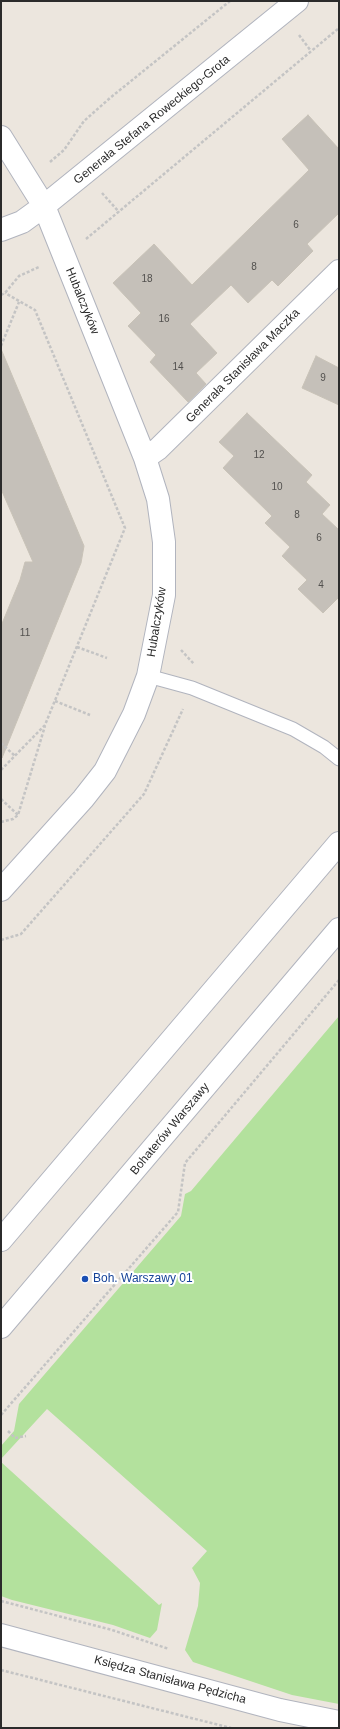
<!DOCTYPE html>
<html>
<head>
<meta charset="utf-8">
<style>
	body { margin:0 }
	#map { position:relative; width:340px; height:1729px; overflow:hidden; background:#ece6de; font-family:Arial,sans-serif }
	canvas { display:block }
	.frame { position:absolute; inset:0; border:2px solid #2b2b2b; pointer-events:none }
</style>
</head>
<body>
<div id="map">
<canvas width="340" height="1729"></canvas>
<div class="frame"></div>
</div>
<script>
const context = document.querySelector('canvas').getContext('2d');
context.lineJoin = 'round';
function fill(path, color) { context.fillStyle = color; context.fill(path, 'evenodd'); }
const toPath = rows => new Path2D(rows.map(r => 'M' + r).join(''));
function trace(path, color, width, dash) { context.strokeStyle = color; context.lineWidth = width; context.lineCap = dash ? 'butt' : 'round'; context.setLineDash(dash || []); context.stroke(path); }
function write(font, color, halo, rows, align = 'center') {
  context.font = font + ' Arial,sans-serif'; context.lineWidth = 4; context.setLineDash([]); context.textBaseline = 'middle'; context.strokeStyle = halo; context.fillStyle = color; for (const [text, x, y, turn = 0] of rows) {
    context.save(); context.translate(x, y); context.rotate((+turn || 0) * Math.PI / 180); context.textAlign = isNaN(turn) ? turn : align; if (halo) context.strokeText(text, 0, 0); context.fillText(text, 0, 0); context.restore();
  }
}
fill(toPath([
	[339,1016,339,1704,292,1695,193,1662,185,1650,198,1606,200,1583,192,1568,207,1551,47,1409,1,1459,1,1446,14,1431,19,1404,181,1216,185,1194,191,1191],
	[1,1462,159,1605,162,1603,157,1630,150,1638,113,1625,12,1600,1,1596]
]), '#b3e19d');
const building = toPath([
	[308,115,339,149,339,213,307,244,313,251,278,286,272,280,248,303,231,285,190,324,217,353,196,373,206,384,188,402,150,362,156,355,128,326,141,313,113,283,154,244,192,285,309,170,282,139,308,115],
	[1,349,84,546,81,563,2,758,1,626,20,580,25,562,33,562,1,489,1,349],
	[316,356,339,368,339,405,302,388,316,356],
	[247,413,312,475,306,482,330,505,322,514,339,530,339,597,323,613,298,589,307,580,282,556,290,547,265,523,272,516,223,468,234,456,219,442,247,413]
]);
fill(building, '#c5c0b9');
trace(building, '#c8c2b7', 1);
const service = toPath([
	[148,676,192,688,293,729,324,747,339,759]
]);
const minor = toPath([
	[1,137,44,206,145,458,158,499,164,542,164,595,148,676,134,714,105,771,83,799,1,890],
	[1,230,22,222,44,206,297,1],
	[145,458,158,449,339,271],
	[1,1635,280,1710,339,1722]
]);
const secondary = toPath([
	[1,1240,339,843],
	[1,1327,339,929]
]);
trace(service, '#b1b4be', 15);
trace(minor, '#b1b4be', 24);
trace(secondary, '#b1b4be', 24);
trace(toPath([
	[299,35,311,51],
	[50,162,64,150,84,121,110,98,230,1],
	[102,193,119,212],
	[86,239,339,28],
	[1,295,5,293,19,276,39,267],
	[1,346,19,302],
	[77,647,107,658],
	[181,650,194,664],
	[55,701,90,715],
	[1,743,15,756],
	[1,770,45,725,125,528,35,310,5,293],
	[1,799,18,815],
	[1,822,13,819,18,815,45,726],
	[1,940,21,934,144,794,183,709],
	[1,1415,178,1212,185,1163,339,980],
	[8,1431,15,1438,26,1436],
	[1,1601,112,1630,169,1649],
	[1,1670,231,1728]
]), '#c4c4c4', 2.5, [3, 2]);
trace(service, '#fff', 13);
trace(minor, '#fff', 22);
trace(secondary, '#fff', 22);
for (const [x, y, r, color] of [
	[85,1279,4,"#1a4fb4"]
]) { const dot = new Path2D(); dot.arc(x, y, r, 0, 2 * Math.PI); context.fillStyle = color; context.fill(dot); trace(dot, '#fff', 1.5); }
write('10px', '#52504e', null, [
	["6",296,225],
	["8",254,267],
	["18",147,279],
	["16",164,319],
	["14",178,367],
	["9",323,378],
	["12",259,455],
	["10",277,487],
	["8",297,515],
	["6",319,538],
	["4",321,585],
	["11",25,633]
]);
write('12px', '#2b2b2b', '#fff', [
	["Generała Stefana Roweckiego-Grota",152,120,-39],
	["Hubalczyków",82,301,68],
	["Generała Stanisława Maczka",243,366,-45],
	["Hubalczyków",157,622,-81],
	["Bohaterów Warszawy",170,1129,-50],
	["Księdza Stanisława Pędzicha",170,1680,15]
]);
write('12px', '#164399', '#fff', [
	["Boh. Warszawy 01",93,1279]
], 'left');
</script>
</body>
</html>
